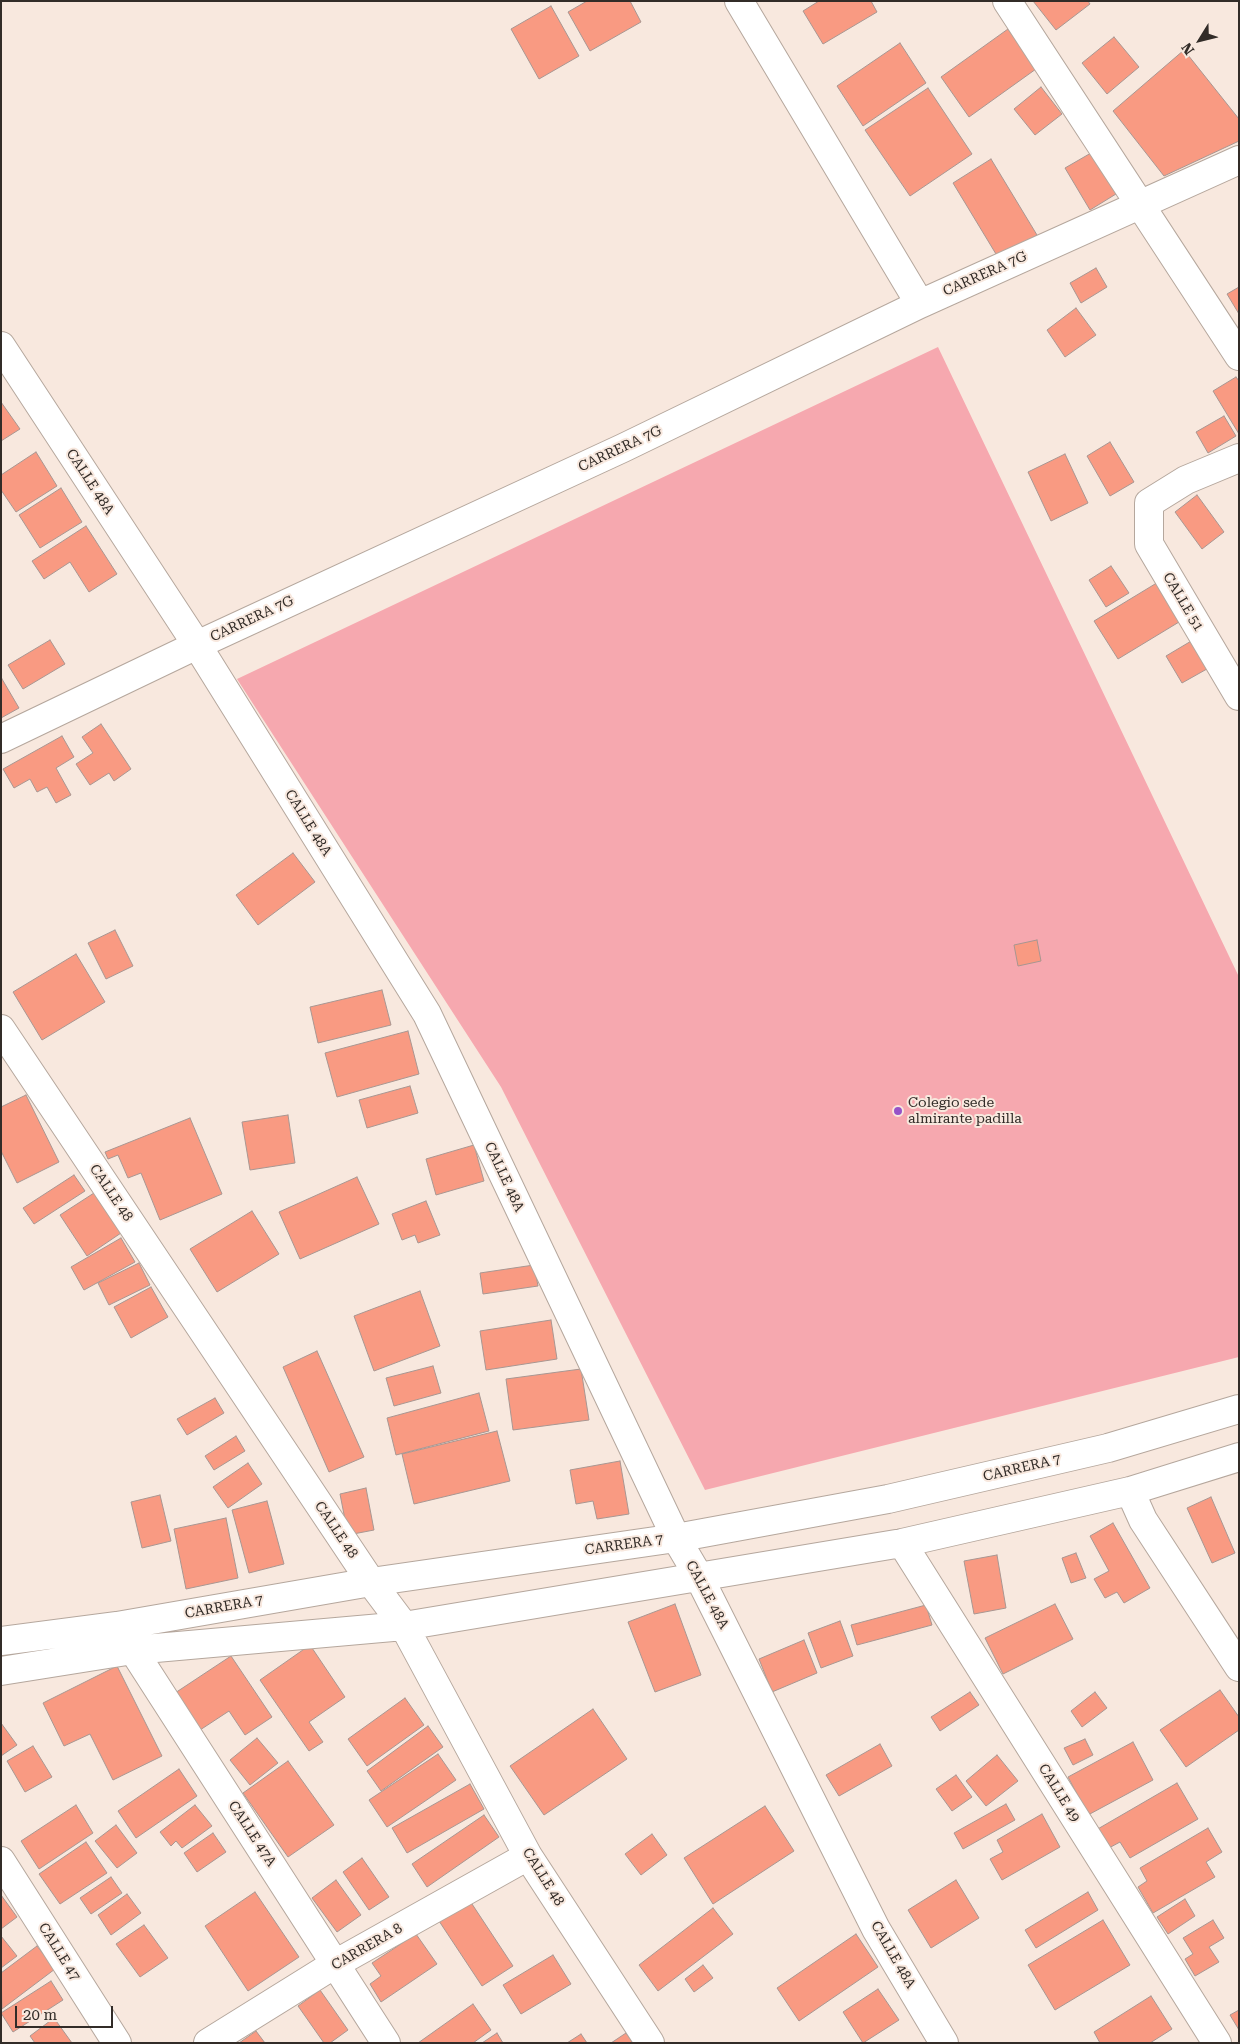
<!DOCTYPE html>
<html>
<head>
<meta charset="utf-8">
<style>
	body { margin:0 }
	#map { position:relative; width:1240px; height:2044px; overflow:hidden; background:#f8e8de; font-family:"Roboto Serif",serif }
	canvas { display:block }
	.frame { position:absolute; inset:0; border:2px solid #322c28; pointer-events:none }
	.north { position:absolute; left:1175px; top:15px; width:50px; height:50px; -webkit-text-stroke:4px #f8e8de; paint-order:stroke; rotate:234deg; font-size:14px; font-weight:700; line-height:20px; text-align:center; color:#322c28 }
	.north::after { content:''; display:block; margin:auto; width:18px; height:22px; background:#322c28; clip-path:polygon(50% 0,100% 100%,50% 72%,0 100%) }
	.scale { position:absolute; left:15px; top:2006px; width:98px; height:22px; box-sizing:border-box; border:2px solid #322c28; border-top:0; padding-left:6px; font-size:15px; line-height:18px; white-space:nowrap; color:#322c28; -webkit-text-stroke:4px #f8e8de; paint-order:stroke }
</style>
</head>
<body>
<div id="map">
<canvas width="1240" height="2044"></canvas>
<div class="frame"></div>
<div class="north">N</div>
<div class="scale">20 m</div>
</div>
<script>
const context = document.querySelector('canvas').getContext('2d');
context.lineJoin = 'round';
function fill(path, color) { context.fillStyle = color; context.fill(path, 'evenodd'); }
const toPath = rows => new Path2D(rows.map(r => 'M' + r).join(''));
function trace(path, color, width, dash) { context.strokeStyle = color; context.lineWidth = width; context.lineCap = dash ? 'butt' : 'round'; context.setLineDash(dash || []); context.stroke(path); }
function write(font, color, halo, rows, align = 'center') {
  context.font = font + ' "Roboto Serif",serif'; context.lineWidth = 4; context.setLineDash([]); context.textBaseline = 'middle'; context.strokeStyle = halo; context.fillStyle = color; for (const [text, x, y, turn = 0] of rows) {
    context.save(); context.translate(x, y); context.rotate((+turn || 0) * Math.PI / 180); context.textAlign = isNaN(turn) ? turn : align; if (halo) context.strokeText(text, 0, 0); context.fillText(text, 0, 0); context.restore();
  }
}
fill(toPath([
	[938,347,1239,977,1239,1357,705,1490,501,1087,237,679]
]), '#f6a8af');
const building = toPath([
	[587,1,630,1,641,22,590,51,568,12,587,1],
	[819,1,871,1,877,12,823,44,803,11,819,1],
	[1033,1,1088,1,1090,4,1056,30,1033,1],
	[551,6,579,56,539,79,511,29,551,6],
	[1008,29,1036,69,969,117,941,77,1008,29],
	[1114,37,1139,67,1107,94,1082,63,1114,37],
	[900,43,926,83,863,126,837,86,900,43],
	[1184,50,1239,119,1239,141,1164,176,1113,111,1184,50],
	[1041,87,1062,114,1035,135,1014,109,1041,87],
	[928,88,972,154,910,196,865,130,928,88],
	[1091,153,1116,194,1090,210,1065,168,1091,153],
	[991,159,1037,235,999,259,953,183,991,159],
	[1096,268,1107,287,1081,303,1070,283,1096,268],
	[1239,287,1239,314,1227,294,1239,287],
	[1076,308,1096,335,1065,357,1047,330,1076,308],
	[1236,377,1239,381,1239,434,1213,391,1236,377],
	[1,402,20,429,1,441,1,402],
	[1224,416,1236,436,1208,453,1196,432,1224,416],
	[1110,442,1134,482,1110,496,1087,456,1110,442],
	[36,452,57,486,16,512,1,490,1,475,36,452],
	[1065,454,1088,503,1051,521,1028,472,1065,454],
	[61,488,82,522,40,548,19,515,61,488],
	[1197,495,1224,532,1202,549,1175,512,1197,495],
	[86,526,117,574,89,592,70,562,44,579,32,561,86,526],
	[1111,566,1129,593,1106,607,1089,580,1111,566],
	[1160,581,1184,619,1118,659,1094,621,1160,581],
	[1198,637,1214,665,1182,683,1166,656,1198,637],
	[50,640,65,664,23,689,8,665,50,640],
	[2,679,19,708,1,718,1,680,2,679],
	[101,724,131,769,114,781,109,773,90,785,76,764,93,753,82,737,101,724],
	[62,736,74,757,56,768,71,795,56,803,47,787,37,792,30,779,14,788,3,769,62,736],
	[293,853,315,882,258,925,236,895,293,853],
	[115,930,133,966,106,979,88,943,115,930],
	[1037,940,1041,961,1018,966,1014,945,1037,940],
	[76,954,105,1002,42,1040,13,992,76,954],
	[382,990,391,1025,318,1043,310,1007,382,990],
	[408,1031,419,1074,337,1097,325,1053,408,1031],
	[410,1086,418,1113,367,1128,359,1100,410,1086],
	[26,1095,59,1162,17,1183,1,1151,1,1107,26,1095],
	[288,1115,295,1163,250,1170,242,1122,288,1115],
	[190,1118,222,1194,160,1220,141,1173,128,1178,118,1155,108,1159,105,1152,190,1118],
	[474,1145,484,1181,436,1195,426,1159,474,1145],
	[74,1175,85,1191,34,1224,23,1208,74,1175],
	[357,1177,379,1224,300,1259,279,1212,357,1177],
	[94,1193,121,1233,87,1256,60,1215,94,1193],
	[426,1201,440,1235,418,1243,415,1235,402,1240,392,1214,426,1201],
	[252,1211,279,1254,217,1292,190,1249,252,1211],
	[121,1238,135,1262,84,1290,71,1267,121,1238],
	[139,1263,150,1285,109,1305,98,1283,139,1263],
	[534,1265,538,1286,483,1294,480,1273,534,1265],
	[151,1287,168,1317,131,1338,114,1307,151,1287],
	[420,1291,440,1346,374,1371,354,1316,420,1291],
	[551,1320,557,1359,486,1370,480,1331,551,1320],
	[317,1351,364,1457,329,1472,283,1367,317,1351],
	[433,1366,441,1393,394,1406,386,1378,433,1366],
	[581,1369,589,1420,513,1430,506,1379,581,1369],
	[479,1393,489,1431,396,1455,387,1418,479,1393],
	[215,1398,224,1413,187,1435,177,1419,215,1398],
	[497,1431,510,1481,414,1504,402,1454,497,1431],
	[236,1436,245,1451,214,1470,205,1456,236,1436],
	[620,1461,629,1514,597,1519,593,1501,576,1504,570,1470,620,1461],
	[248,1463,262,1484,228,1508,213,1487,248,1463],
	[366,1488,374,1530,348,1535,340,1494,366,1488],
	[160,1495,171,1541,142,1548,131,1502,160,1495],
	[1211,1497,1235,1553,1212,1563,1187,1508,1211,1497],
	[267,1501,284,1564,249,1573,232,1510,267,1501],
	[226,1518,238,1578,186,1589,174,1529,226,1518],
	[1113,1523,1150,1588,1124,1603,1117,1592,1105,1598,1094,1579,1109,1571,1090,1536,1113,1523],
	[1076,1553,1086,1578,1071,1583,1062,1558,1076,1553],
	[997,1555,1006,1608,974,1614,964,1561,997,1555],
	[675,1604,701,1675,655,1692,628,1622,675,1604],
	[1055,1604,1073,1639,1003,1674,985,1638,1055,1604],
	[926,1605,932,1625,857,1645,851,1625,926,1605],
	[840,1621,853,1656,821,1668,808,1633,840,1621],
	[804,1640,817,1673,772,1692,759,1659,804,1640],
	[310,1645,345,1697,309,1722,323,1742,309,1751,260,1680,310,1645],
	[231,1656,272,1717,245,1735,229,1711,200,1730,175,1693,231,1656],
	[117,1666,162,1756,113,1780,90,1734,64,1746,43,1703,117,1666],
	[1220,1690,1239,1717,1239,1730,1186,1767,1160,1730,1220,1690],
	[970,1692,979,1705,940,1731,931,1717,970,1692],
	[1095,1692,1107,1708,1082,1727,1071,1711,1095,1692],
	[405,1698,424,1725,367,1766,348,1739,405,1698],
	[593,1709,627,1759,544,1815,510,1766,593,1709],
	[1,1723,17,1745,1,1756,1,1723],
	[428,1726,443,1747,381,1791,367,1771,428,1726],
	[257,1738,278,1763,250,1785,230,1760,257,1738],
	[1085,1739,1093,1755,1073,1765,1064,1748,1085,1739],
	[1133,1742,1153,1780,1088,1815,1068,1777,1133,1742],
	[880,1744,892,1766,839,1796,826,1775,880,1744],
	[33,1746,52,1777,25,1792,7,1761,33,1746],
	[438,1754,456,1780,387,1827,369,1800,438,1754],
	[997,1755,1018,1781,986,1806,966,1781,997,1755],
	[288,1761,334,1825,288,1857,243,1793,288,1761],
	[179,1769,197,1796,136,1838,118,1811,179,1769],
	[956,1775,972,1797,952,1811,936,1789,956,1775],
	[1177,1783,1198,1819,1130,1858,1120,1842,1107,1849,1096,1830,1177,1783],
	[470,1784,484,1809,407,1853,392,1828,470,1784],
	[1006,1804,1015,1820,963,1849,954,1833,1006,1804],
	[76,1805,93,1833,39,1869,21,1841,76,1805],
	[195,1805,212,1826,182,1848,176,1841,171,1846,160,1832,195,1805],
	[765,1806,794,1851,713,1904,684,1858,765,1806],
	[1042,1814,1060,1847,1002,1880,990,1859,1003,1852,997,1840,1042,1814],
	[484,1815,499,1837,427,1887,412,1864,484,1815],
	[116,1825,137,1853,117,1868,95,1841,116,1825],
	[1208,1828,1222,1852,1206,1862,1215,1877,1153,1913,1138,1887,1147,1881,1140,1868,1208,1828],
	[213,1833,226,1852,197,1872,184,1853,213,1833],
	[652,1834,667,1855,641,1875,625,1854,652,1834],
	[86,1842,107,1873,60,1904,39,1874,86,1842],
	[362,1858,389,1897,369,1910,343,1872,362,1858],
	[111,1877,122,1893,91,1914,80,1898,111,1877],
	[336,1880,361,1915,337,1932,312,1898,336,1880],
	[956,1880,979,1918,931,1948,908,1910,956,1880],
	[255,1892,299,1957,248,1991,205,1926,255,1892],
	[1088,1892,1098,1910,1036,1948,1025,1930,1088,1892],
	[127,1894,141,1913,111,1935,98,1915,127,1894],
	[1,1895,17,1917,1,1929,1,1895],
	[1185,1899,1195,1916,1168,1934,1157,1917,1185,1899],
	[470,1901,513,1966,482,1986,439,1921,470,1901],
	[713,1908,733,1934,658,1991,639,1965,713,1908],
	[1103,1920,1130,1965,1055,2010,1028,1965,1103,1920],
	[1213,1920,1224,1938,1209,1947,1219,1962,1195,1976,1185,1959,1193,1954,1183,1938,1213,1920],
	[144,1925,168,1958,140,1977,116,1944,144,1925],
	[416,1934,437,1964,381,2002,370,1984,381,1976,372,1963,416,1934],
	[856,1934,878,1967,799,2021,777,1988,856,1934],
	[1,1936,17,1956,1,1968,1,1936],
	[37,1946,55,1969,2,2009,1,1973,37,1946],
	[553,1955,571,1984,521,2014,503,1985,553,1955],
	[703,1965,713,1978,694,1992,685,1979,703,1965],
	[51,1981,63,2000,13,2032,1,2013,51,1981],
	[878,1989,899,2020,863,2043,843,2012,878,1989],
	[320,1990,348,2030,330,2043,324,2043,298,2006,320,1990],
	[1151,1996,1172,2029,1150,2043,1100,2043,1094,2032,1151,1996],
	[473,2004,491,2030,473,2043,418,2043,473,2004],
	[1239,2010,1239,2030,1230,2015,1239,2010],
	[54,2018,72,2043,35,2043,30,2036,54,2018],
	[256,2031,265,2043,239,2043,256,2031],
	[497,2033,503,2043,482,2043,497,2033],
	[626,2033,633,2043,611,2043,626,2033],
	[581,2034,587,2043,567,2043,581,2034]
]);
fill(building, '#f99a82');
trace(building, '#a89691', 1);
const minor = toPath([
	[739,1,920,304],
	[1007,1,1239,356],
	[1,346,197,645,427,1014,676,1538,699,1577,876,1929,944,2043],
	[1239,458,1186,480,1149,503,1149,544,1239,696],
	[1,739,197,645,623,448,920,304,1239,160],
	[1,1029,371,1582,404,1626,528,1856,650,2043],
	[1130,1491,1143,1520,1239,1667],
	[902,1543,1217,2043],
	[124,1636,386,2043],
	[1,1641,117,1626,371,1582,676,1538,888,1499,1108,1448,1239,1409],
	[1,1671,133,1650,404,1626,902,1543,1130,1491,1239,1457],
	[1,1861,117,2043],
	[208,2043,335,1964,528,1856]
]);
trace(minor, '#b5a79d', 30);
trace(minor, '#fff', 28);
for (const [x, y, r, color] of [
	[898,1111,5,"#9653c8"]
]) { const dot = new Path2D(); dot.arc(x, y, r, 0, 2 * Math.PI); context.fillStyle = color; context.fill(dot); trace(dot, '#f8e8de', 2); }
write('14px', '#322c28', '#f8e8de', [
	["CARRERA 7G",985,274,-24],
	["CARRERA 7G",620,449,-25],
	["CALLE 48A",90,482,57],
	["CALLE 51",1183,602,59],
	["CARRERA 7G",252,619,-25],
	["CALLE 48A",308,823,58],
	["CALLE 48A",504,1177,65],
	["CALLE 48",111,1193,56],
	["CARRERA 7",1022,1468,-13],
	["CALLE 48",336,1530,56],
	["CARRERA 7",624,1545,-8],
	["CALLE 48A",707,1595,62],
	["CARRERA 7",224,1607,-10],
	["CALLE 49",1059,1793,58],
	["CALLE 47A",252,1834,57],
	["CALLE 48",543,1877,58],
	["CARRERA 8",367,1947,-30],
	["CALLE 47",59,1952,58],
	["CALLE 48A",893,1955,60]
]);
write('14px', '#322c28', '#f8e8de', [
	["Colegio sede",908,1103],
	["almirante padilla",908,1119]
], 'left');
</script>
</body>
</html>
